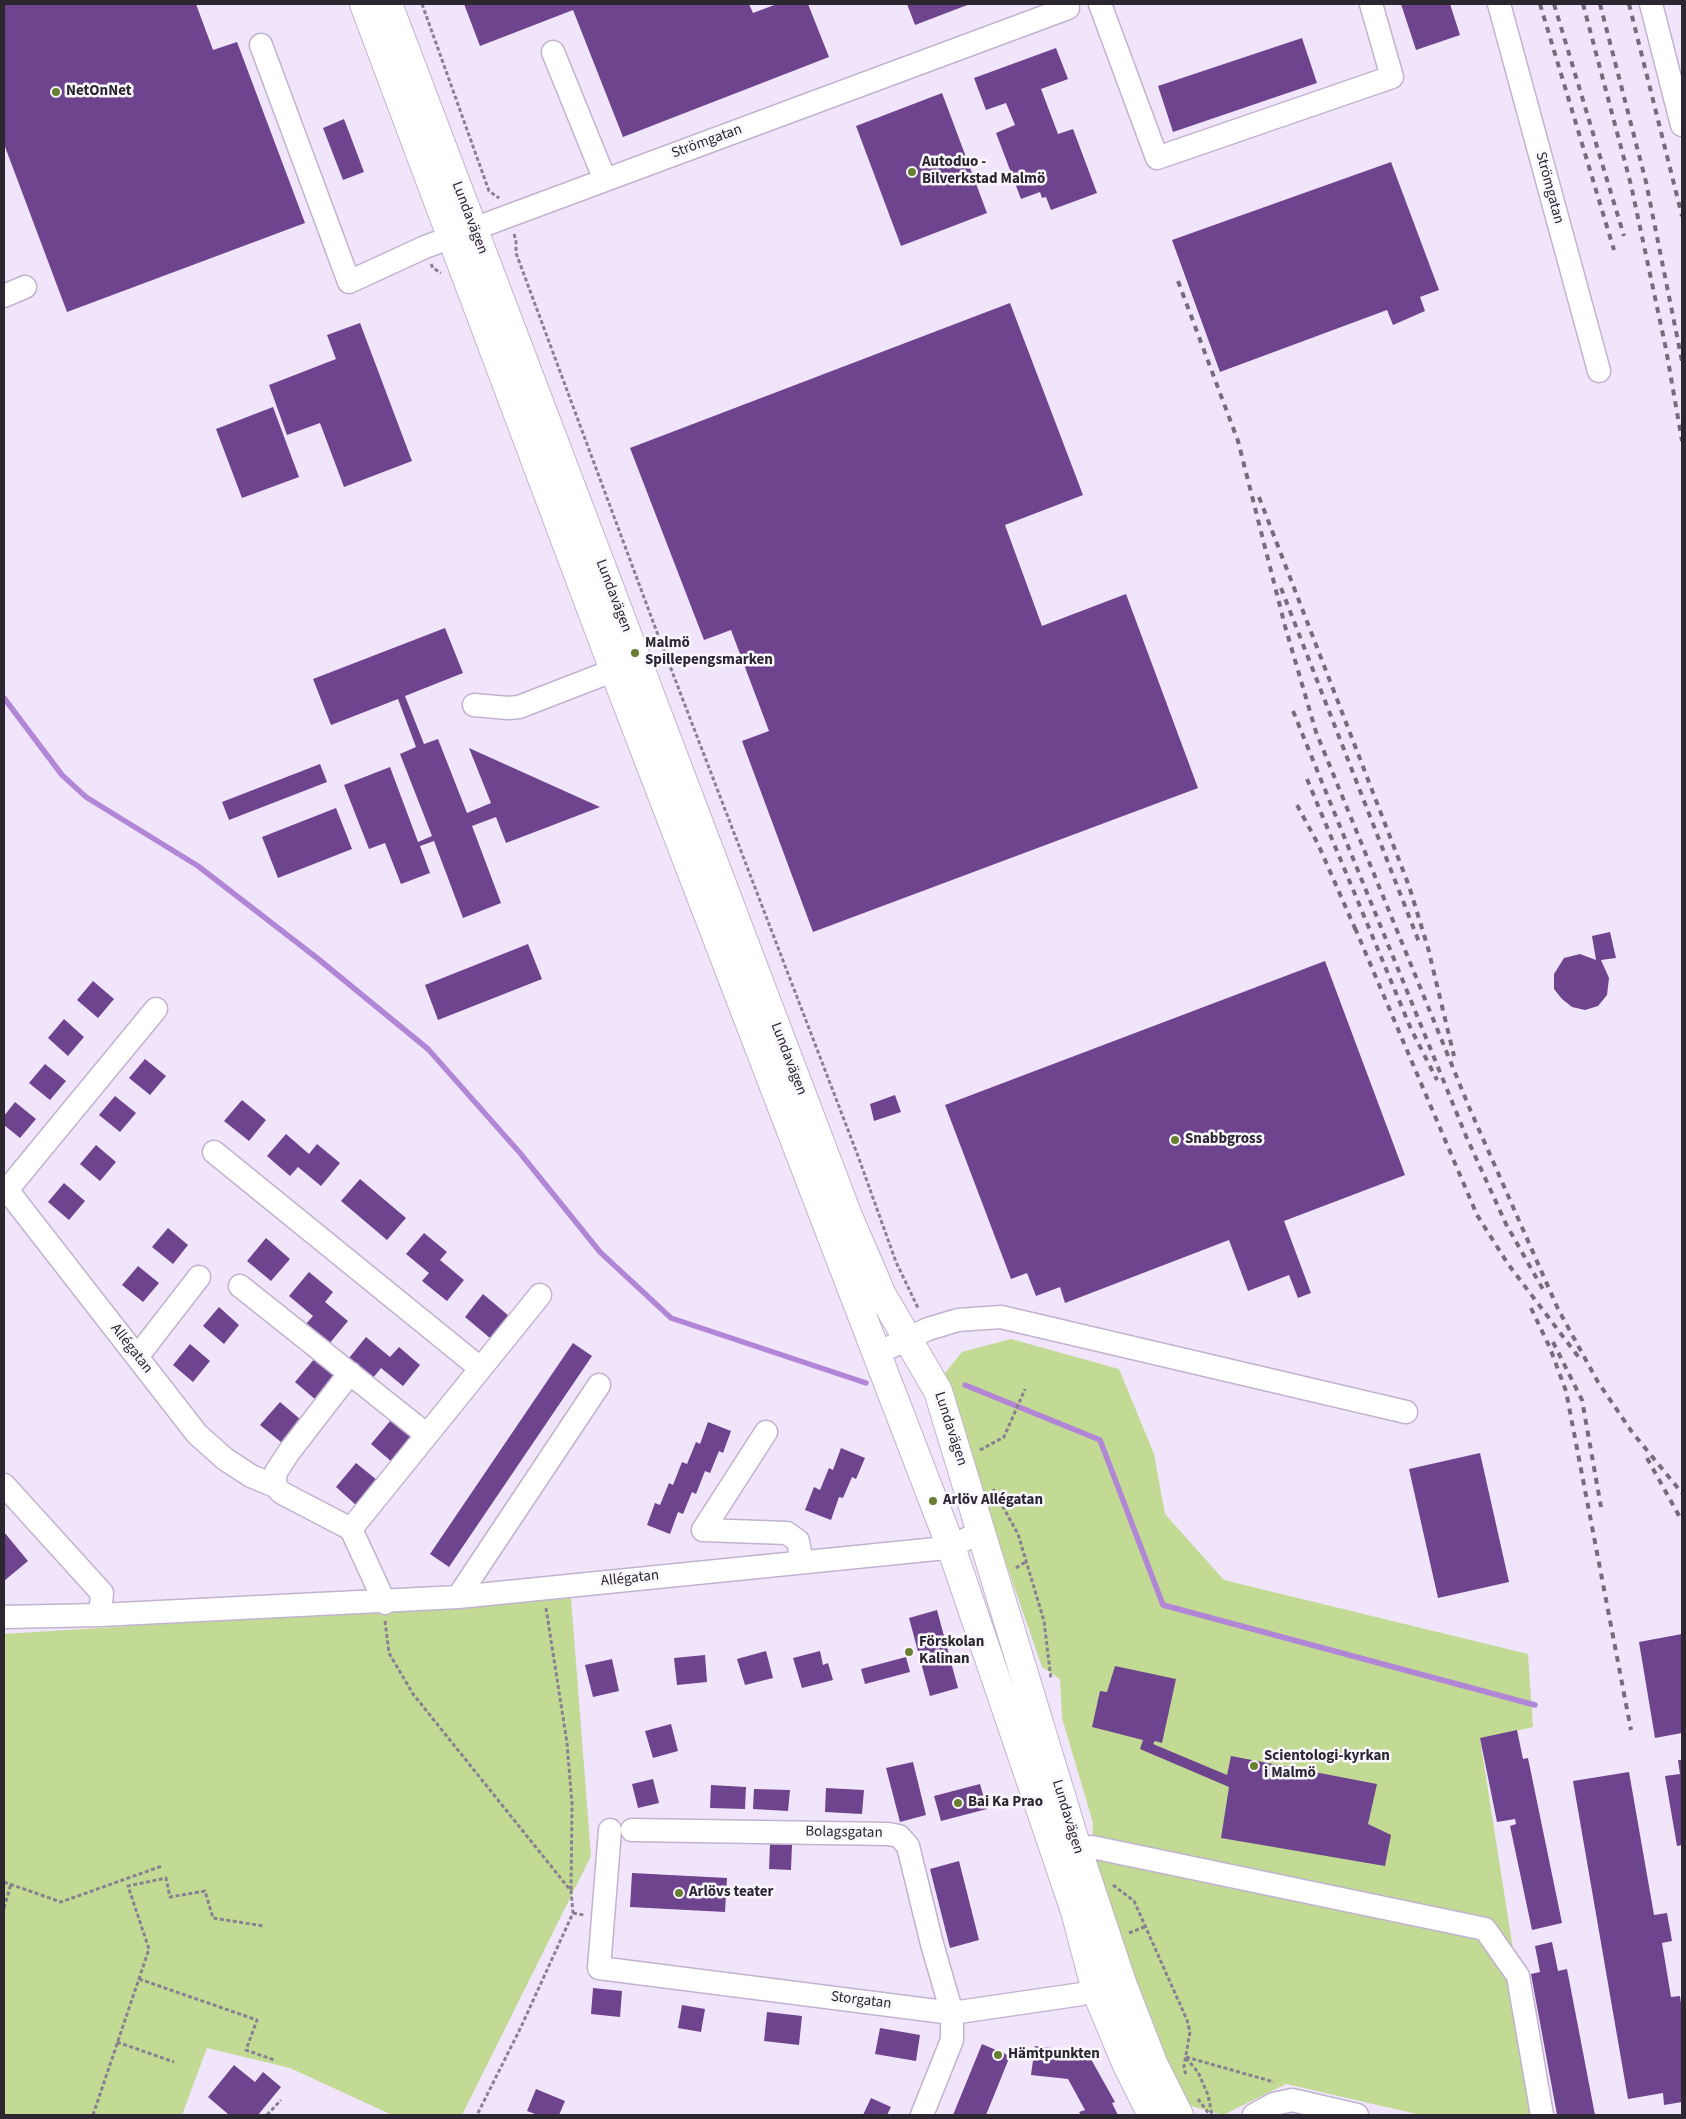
<!DOCTYPE html>
<html>
<head>
<meta charset="utf-8">
<style>
	body { margin:0 }
	#map { position:relative; width:1686px; height:2119px; overflow:hidden; background:#f1e5fc; font-family:"Source Sans 3",sans-serif }
	canvas { display:block }
	.frame { position:absolute; inset:0; border:5px solid #2b2630; pointer-events:none }
</style>
</head>
<body>
<div id="map">
<canvas width="1686" height="2119"></canvas>
<div class="frame"></div>
</div>
<script>
const context = document.querySelector('canvas').getContext('2d');
context.lineJoin = 'round';
function fill(path, color) { context.fillStyle = color; context.fill(path, 'evenodd'); }
const toPath = rows => new Path2D(rows.map(r => 'M' + r).join(''));
function trace(path, color, width, dash) { context.strokeStyle = color; context.lineWidth = width; context.lineCap = dash ? 'butt' : 'round'; context.setLineDash(dash || []); context.stroke(path); }
function write(font, color, halo, rows, align = 'center') {
  context.font = font + ' "Source Sans 3",sans-serif'; context.lineWidth = 5; context.setLineDash([]); context.textBaseline = 'middle'; context.strokeStyle = halo; context.fillStyle = color; for (const [text, x, y, turn = 0] of rows) {
    context.save(); context.translate(x, y); context.rotate((+turn || 0) * Math.PI / 180); context.textAlign = isNaN(turn) ? turn : align; if (halo) context.strokeText(text, 0, 0); context.fillText(text, 0, 0); context.restore();
  }
}
fill(toPath([
	[1011,1339,1119,1369,1154,1454,1165,1514,1224,1580,1528,1654,1533,1727,1480,1739,1539,2115,1421,2115,1286,2084,1223,2115,1184,2104,1091,1872,1093,1823,1062,1718,1060,1679,1042,1667,1008,1569,994,1548,956,1419,945,1373,962,1352],
	[571,1598,591,1856,462,2115,392,2115,290,2068,207,2048,182,2115,4,2115,4,1634]
]), '#c2da93');
trace(toPath([
	[4,698,62,775,86,797,198,866,317,958,428,1049,520,1153,600,1252,671,1318,866,1383],
	[965,1385,1100,1440,1163,1605,1535,1705]
]), '#b286d6', 5.5);
fill(toPath([
	[4,4,196,4,213,50,237,42,305,223,67,312,4,144],
	[464,4,749,4,753,13,777,4,808,4,829,57,623,137,573,10,480,46],
	[907,4,970,4,915,25],
	[1401,4,1450,4,1460,35,1416,50],
	[1302,38,1317,83,1173,132,1158,86],
	[1056,48,1068,79,1041,89,1058,134,1073,129,1097,193,1051,210,1046,197,1042,198,1040,192,1021,199,996,133,1015,125,1006,103,986,110,974,78],
	[942,93,987,213,901,246,856,126],
	[344,119,364,172,343,180,323,128],
	[1391,162,1439,290,1420,297,1425,311,1393,325,1387,310,1220,372,1172,240],
	[1010,303,1083,495,1005,525,1042,626,1126,594,1198,788,813,932,742,741,769,731,731,630,704,640,630,448],
	[360,323,412,461,344,487,320,423,287,435,269,385,336,359,327,335],
	[273,407,299,477,242,498,216,429],
	[445,628,463,673,405,696,424,744,438,739,467,813,491,803,469,748,600,807,506,843,496,817,472,826,501,903,463,918,434,841,420,846,430,873,401,884,385,843,369,849,344,785,390,767,418,842,432,836,400,754,416,747,398,699,331,725,313,679],
	[320,764,327,782,229,820,222,802],
	[336,808,352,849,278,878,262,837],
	[1610,932,1616,958,1601,960,1609,978,1607,995,1598,1006,1585,1010,1572,1007,1562,999,1554,989,1554,974,1564,958,1580,954,1596,960,1592,936],
	[528,944,542,979,438,1020,425,985],
	[1325,961,1405,1175,1284,1221,1311,1293,1298,1298,1289,1275,1248,1291,1229,1240,1065,1303,1060,1287,1036,1296,1027,1273,1011,1279,945,1105],
	[93,981,114,999,98,1018,77,1000],
	[64,1019,84,1037,68,1056,48,1038],
	[145,1059,166,1076,150,1095,129,1078],
	[45,1064,66,1081,50,1100,29,1083],
	[895,1095,901,1112,874,1121,870,1104],
	[115,1096,136,1113,120,1132,99,1115],
	[242,1100,266,1120,249,1141,224,1121],
	[15,1102,36,1119,20,1138,4,1125,4,1116],
	[286,1134,309,1154,317,1144,340,1163,321,1186,298,1167,290,1176,267,1156],
	[96,1145,116,1162,100,1181,80,1164],
	[360,1179,406,1218,387,1240,341,1201],
	[64,1183,85,1201,69,1220,48,1202],
	[168,1228,188,1245,173,1264,152,1247],
	[424,1233,447,1252,440,1260,464,1280,447,1301,422,1281,429,1273,406,1254],
	[266,1238,290,1259,271,1281,247,1261],
	[138,1266,159,1283,143,1302,122,1285],
	[309,1272,333,1292,325,1302,348,1321,329,1344,306,1324,313,1316,289,1296],
	[483,1294,509,1316,490,1338,465,1317],
	[219,1307,239,1325,224,1344,203,1326],
	[366,1337,390,1357,399,1347,420,1365,403,1386,381,1368,373,1378,349,1358],
	[573,1343,592,1356,449,1567,430,1554],
	[190,1344,210,1361,193,1382,173,1365],
	[315,1358,336,1375,316,1400,295,1382],
	[280,1402,300,1419,281,1442,260,1425],
	[391,1420,412,1437,392,1462,371,1444],
	[708,1422,731,1431,723,1453,719,1451,710,1473,705,1471,696,1494,692,1492,683,1514,678,1512,670,1534,647,1525,655,1503,660,1505,669,1483,673,1485,682,1462,687,1464,696,1442,700,1444],
	[841,1448,865,1458,856,1479,852,1477,843,1498,839,1497,831,1520,805,1510,814,1487,820,1490,829,1468,833,1470],
	[1480,1453,1509,1582,1438,1598,1409,1469],
	[356,1463,377,1480,356,1505,336,1487],
	[4,1532,28,1561,4,1581],
	[937,1610,958,1688,930,1696,909,1618],
	[1682,1634,1682,1733,1655,1738,1639,1642],
	[766,1651,773,1678,745,1685,737,1659],
	[820,1651,823,1665,828,1663,833,1680,802,1688,793,1658],
	[705,1655,707,1682,677,1685,674,1658],
	[906,1657,910,1672,865,1684,861,1669],
	[612,1659,619,1691,593,1697,585,1665],
	[1115,1666,1176,1679,1162,1743,1155,1741,1153,1744,1227,1775,1231,1756,1377,1784,1368,1824,1391,1835,1385,1866,1221,1838,1229,1787,1140,1749,1143,1740,1092,1727,1100,1691,1107,1692],
	[671,1724,678,1751,653,1758,645,1731],
	[1517,1730,1523,1759,1528,1758,1562,1923,1532,1930,1510,1826,1516,1824,1515,1819,1497,1822,1480,1738],
	[1678,1760,1682,1760,1682,1845,1677,1846,1665,1776,1680,1774],
	[913,1762,926,1815,900,1822,886,1768],
	[1629,1772,1654,1915,1667,1913,1672,1941,1662,1943,1671,1997,1680,1996,1682,2011,1682,2102,1664,2105,1663,2093,1628,2099,1573,1781],
	[653,1779,659,1803,638,1808,632,1784],
	[980,1784,987,1809,941,1821,934,1796],
	[711,1785,746,1787,745,1809,710,1808],
	[826,1788,864,1790,862,1814,825,1812],
	[754,1789,790,1790,788,1811,753,1809],
	[770,1844,792,1845,791,1870,769,1869],
	[959,1861,979,1940,950,1948,930,1869],
	[632,1873,727,1878,725,1912,630,1907],
	[1552,1942,1558,1971,1567,1969,1595,2115,1557,2115,1531,1974,1540,1972,1535,1946],
	[593,1988,622,1991,620,2017,591,2014],
	[682,2005,705,2009,701,2032,678,2028],
	[767,2012,802,2016,799,2045,764,2041],
	[880,2028,920,2035,916,2061,875,2054],
	[982,2044,1010,2056,986,2115,953,2115],
	[1035,2046,1087,2052,1115,2102,1112,2103,1118,2115,1081,2115,1079,2112,1085,2110,1068,2079,1031,2075],
	[234,2065,255,2082,263,2072,281,2087,258,2115,227,2115,228,2114,208,2097],
	[536,2089,565,2101,559,2115,538,2115,527,2111],
	[871,2098,891,2107,887,2115,863,2115]
]), '#6e448e');
const minor = toPath([
	[1100,4,1157,158,1392,77,1371,4],
	[1499,4,1599,371],
	[1651,4,1682,125],
	[261,45,349,282,425,247,1068,8,1067,4],
	[553,52,605,180],
	[4,296,25,287],
	[474,705,508,708,519,707,630,664],
	[214,1152,480,1368],
	[4,1186,197,1434,225,1459,251,1476,275,1486],
	[7,1190,156,1009],
	[240,1286,426,1434],
	[876,1354,928,1329,958,1320,1001,1317,1406,1412],
	[137,1357,199,1277],
	[350,1373,289,1452,276,1472,275,1480,275,1486,282,1493,351,1529],
	[4,1485,102,1593,100,1615],
	[703,1530,787,1533,798,1541,802,1562],
	[703,1530,766,1432],
	[458,1597,599,1385],
	[385,1603,351,1529,540,1295],
	[4,1617,100,1615,458,1597,936,1549,951,1547,982,1531],
	[610,1830,599,1968,952,2013,1082,1994,1111,1986],
	[632,1830,888,1834,899,1836,908,1846,932,1944,952,2013,952,2040,922,2115],
	[1077,1848,1092,1847,1485,1929,1518,1976,1542,2115],
	[1254,2115,1274,2104,1292,2100,1357,2115]
]);
const major = toPath([
	[364,4,614,670,951,1547,1075,1911,1096,1991,1127,2065,1152,2115],
	[388,4,848,1216,882,1295,938,1391,1077,1848,1122,1983,1153,2063,1179,2115]
]);
trace(minor, '#c1b3ce', 25);
trace(major, '#c1b3ce', 30);
trace(toPath([
	[422,4,489,191,499,198],
	[514,234,516,241,516,253,655,627,858,1156,896,1262,918,1308],
	[431,264,433,268,441,273],
	[980,1450,1004,1437,1025,1389],
	[993,1489,1018,1534,1044,1621,1051,1679],
	[1016,1568,1027,1561],
	[546,1608,567,1743,572,1804,571,1890],
	[385,1621,389,1653,413,1694,571,1891,573,1913,521,2027,477,2115],
	[4,1882,61,1902,162,1866],
	[1113,1885,1134,1901,1187,2020,1190,2032,1184,2066,1186,2076],
	[4,1908,11,1884],
	[573,1913,584,1915],
	[1129,1933,1144,1927],
	[139,1979,257,2020,246,2050,274,2060],
	[117,2042,174,2062],
	[1186,2057,1274,2082],
	[1186,2058,1198,2072,1208,2095,1212,2115],
	[1198,2099,1210,2115],
	[93,2115,149,1949,128,1886,166,1878,170,1897,205,1891,213,1918,264,1926],
	[267,2115,281,2100]
]), '#898191', 3, [4, 2.5]);
trace(minor, '#fff', 22);
trace(major, '#fff', 28);
trace(toPath([
	[1540,4,1614,250],
	[1554,4,1624,236],
	[1583,4,1631,185,1666,349,1682,441],
	[1600,4,1646,182,1682,361],
	[1629,4,1682,216],
	[1178,281,1238,441,1285,626,1316,732,1469,1107,1558,1309,1598,1382,1632,1432,1682,1493],
	[1259,497,1409,886,1428,948,1454,1056],
	[1281,588,1419,942],
	[1293,711,1466,1136,1506,1224,1545,1293],
	[1307,779,1411,1029,1437,1080],
	[1297,805,1318,844,1357,933],
	[1355,928,1477,1215,1508,1264,1580,1359],
	[1531,1308,1550,1348,1566,1391,1631,1730],
	[1553,1342,1582,1400,1601,1507],
	[1647,1458,1682,1521]
]), '#756d7c', 4, [6, 6]);
for (const [x, y, r, color] of [
	[56,92,5,"#687f31"],
	[912,172,5,"#687f31"],
	[635,653,5,"#687f31"],
	[1175,1140,5,"#687f31"],
	[933,1501,5,"#687f31"],
	[909,1652,5,"#687f31"],
	[1254,1766,5,"#687f31"],
	[958,1803,5,"#687f31"],
	[679,1893,5,"#687f31"],
	[998,2055,5,"#687f31"]
]) { const dot = new Path2D(); dot.arc(x, y, r, 0, 2 * Math.PI); context.fillStyle = color; context.fill(dot); trace(dot, '#f9f6fc', 2); }
write('bold 15px', '#2b2630', '#f9f6fc', [
	["NetOnNet",66,92],
	["Autoduo -",922,163],
	["Bilverkstad Malmö",922,180],
	["Malmö",645,644],
	["Spillepengsmarken",645,661],
	["Snabbgross",1185,1140],
	["Arlöv Allégatan",943,1501],
	["Förskolan",919,1643],
	["Kalinan",919,1660],
	["Scientologi-kyrkan",1264,1757],
	["i Malmö",1264,1774],
	["Bai Ka Prao",968,1803],
	["Arlövs teater",689,1893],
	["Hämtpunkten",1008,2055]
], 'left');
write('15px', '#2b2630', '#f9f6fc', [
	["Strömgatan",707,142,-20],
	["Strömgatan",1549,188,75],
	["Lundavägen",469,218,69],
	["Lundavägen",613,596,69],
	["Lundavägen",788,1059,69],
	["Allégatan",131,1349,52],
	["Lundavägen",950,1429,72],
	["Allégatan",630,1579,-6],
	["Lundavägen",1067,1817,73],
	["Bolagsgatan",844,1833,1],
	["Storgatan",861,2001,7]
]);
</script>
</body>
</html>
